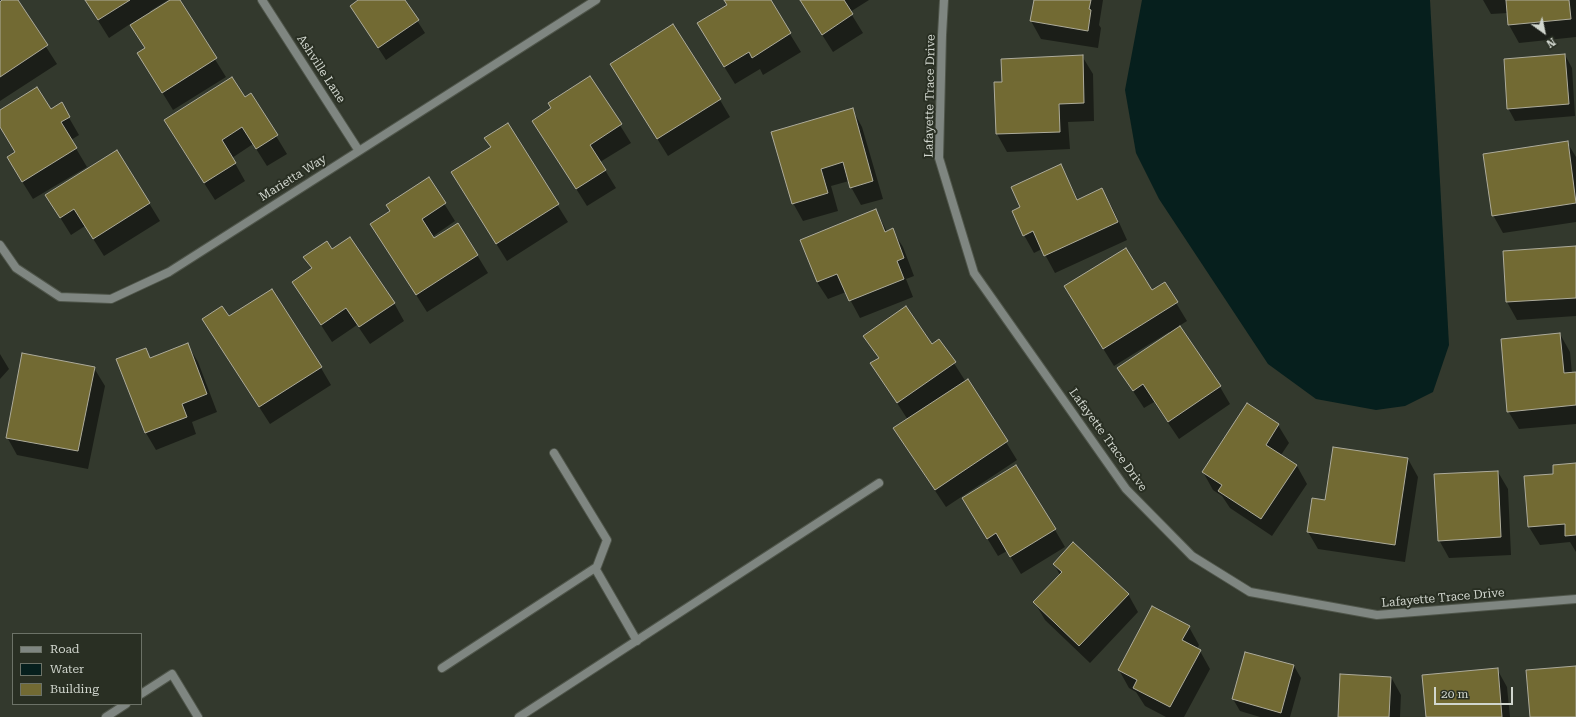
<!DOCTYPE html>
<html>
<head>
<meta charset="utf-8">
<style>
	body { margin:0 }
	#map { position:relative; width:1576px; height:717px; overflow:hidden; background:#33392d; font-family:"Roboto Serif",serif }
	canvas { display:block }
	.legend { position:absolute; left:12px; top:633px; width:130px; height:72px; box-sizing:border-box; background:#292f23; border:1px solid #6c7267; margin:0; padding:5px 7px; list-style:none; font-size:12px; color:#d1d6ce }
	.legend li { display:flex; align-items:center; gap:8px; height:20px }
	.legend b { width:20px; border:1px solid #6c7267 }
	.north { position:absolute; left:1524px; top:12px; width:40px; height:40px; -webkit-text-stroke:3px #292f23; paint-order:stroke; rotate:147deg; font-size:11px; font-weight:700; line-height:16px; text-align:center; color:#d1d6ce }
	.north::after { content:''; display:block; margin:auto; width:14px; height:18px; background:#d1d6ce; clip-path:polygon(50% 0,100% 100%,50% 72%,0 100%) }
	.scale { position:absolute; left:1434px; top:687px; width:79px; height:18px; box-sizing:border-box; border:2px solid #d1d6ce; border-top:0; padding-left:5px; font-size:12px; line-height:14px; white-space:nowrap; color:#d1d6ce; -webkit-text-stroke:3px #292f23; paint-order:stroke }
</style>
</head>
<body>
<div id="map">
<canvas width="1576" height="717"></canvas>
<ul class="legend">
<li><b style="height:5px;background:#7f8681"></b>Road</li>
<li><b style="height:11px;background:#061f1d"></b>Water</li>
<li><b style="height:11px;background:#726a33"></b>Building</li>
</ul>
<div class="north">N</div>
<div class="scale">20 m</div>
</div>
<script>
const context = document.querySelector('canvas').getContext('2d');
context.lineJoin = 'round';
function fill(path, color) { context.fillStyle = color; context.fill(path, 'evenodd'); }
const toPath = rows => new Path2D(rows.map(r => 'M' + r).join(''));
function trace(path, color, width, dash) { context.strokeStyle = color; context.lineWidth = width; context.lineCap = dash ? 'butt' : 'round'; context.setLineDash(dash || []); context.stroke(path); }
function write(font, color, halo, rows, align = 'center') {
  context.font = font + ' "Roboto Serif",serif'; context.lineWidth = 4; context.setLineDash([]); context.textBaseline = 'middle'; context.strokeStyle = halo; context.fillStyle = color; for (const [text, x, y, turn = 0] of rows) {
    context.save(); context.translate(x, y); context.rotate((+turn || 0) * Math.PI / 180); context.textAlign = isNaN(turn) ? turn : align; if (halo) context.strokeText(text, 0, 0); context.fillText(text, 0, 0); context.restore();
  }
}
fill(toPath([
	[1142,0,1430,0,1449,345,1433,392,1405,406,1376,410,1316,399,1268,364,1159,199,1136,153,1125,90]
]), '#061f1d');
fill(toPath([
	[4,0,16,0,57,64,0,101,0,3],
	[85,0,168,0,150,11,151,13,171,0,178,0,226,77,173,110,149,71,145,49,130,24,109,38],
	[360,0,404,0,425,33,386,60,351,6],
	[725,0,769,0,801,52,763,75,760,69,735,84,708,41,728,5],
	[800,0,869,0,850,12,863,33,833,52],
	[1035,0,1103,0,1099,25,1101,28,1098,48,1041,39,1031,21],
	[1483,0,1576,0,1576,37,1519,43,1509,25,1508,13,1491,14],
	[1565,55,1572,68,1575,116,1515,121,1508,108],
	[1082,56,1093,74,1094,121,1068,122,1070,149,1007,152,997,134,995,83,1003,83],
	[611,65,720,100,730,117,668,156],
	[590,77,631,143,600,162,616,188,587,206,544,138,552,109],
	[251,95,287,154,267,166,253,144,232,158,245,181,215,200,175,138],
	[61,104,79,135,71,140,87,167,33,199,18,175,16,152,0,126,0,111,51,110],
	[852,109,862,127,883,199,861,205,851,187,849,181,831,186,838,211,803,221,793,203],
	[507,124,568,222,507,261,452,173,491,148,486,138],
	[1567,142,1576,157,1576,222,1503,233,1493,215],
	[117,151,160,221,104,256,85,226,71,235,46,195],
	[1061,166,1078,200,1102,189,1112,207,1127,240,1055,273,1042,249,1034,253,1024,235,1022,207],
	[428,178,455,221,432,237,434,239,477,255,488,273,427,312,371,224,391,212],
	[876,210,887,232,892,230,903,247,914,276,906,279,913,297,860,318,846,292,828,299,817,282],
	[1576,248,1576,316,1517,320,1507,302],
	[332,250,394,303,404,321,370,344,357,325,332,342,293,282,312,269,305,257],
	[1164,283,1187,321,1179,326,1220,387,1230,404,1179,439,1154,402,1144,408,1118,368,1170,333,1169,332,1114,366,1075,304,1152,291],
	[229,318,321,368,331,385,270,424,214,337],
	[1560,334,1570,352,1572,374,1576,373,1576,424,1519,429,1508,411],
	[865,336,931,345,939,340,966,382,968,380,1017,460,946,507,905,446,895,429,908,420,872,364,879,359],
	[187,344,198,362,217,412,192,422,196,434,156,450,146,433,145,349,151,359],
	[0,354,9,369,0,379],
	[94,368,105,386,88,469,17,455,7,437],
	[1248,404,1278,425,1289,443,1281,455,1297,466,1307,484,1272,536,1230,508,1222,496,1213,490,1203,472],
	[1408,459,1418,477,1405,562,1318,549,1308,532],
	[1576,464,1576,552,1570,542,1540,545,1529,527,1554,475],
	[1498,472,1508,489,1511,555,1449,558,1439,540],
	[963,499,1055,530,1065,547,1021,574,1007,551,998,556],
	[1054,564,1128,594,1138,612,1090,663,1045,620,1035,603,1060,575],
	[1189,627,1199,645,1197,649,1200,651,1210,669,1184,717,1166,717,1145,706,1136,692,1129,688,1119,670],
	[1294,666,1301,678,1290,717,1260,717,1240,711,1233,699],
	[1497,669,1507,687,1510,717,1427,717],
	[1391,677,1401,695,1400,717,1339,717]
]), '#0007');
const building = toPath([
	[2,0,18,0,48,45,0,77,0,2,2,0],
	[85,0,130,0,98,20,85,0],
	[170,0,180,0,217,58,162,93,137,53,145,48,130,25,170,0],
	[358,0,405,0,419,20,378,48,350,6,358,0],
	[724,0,771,0,791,33,752,58,749,52,724,67,697,23,727,5,724,0],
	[800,0,844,0,853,14,822,35,800,0],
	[1034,0,1091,0,1089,9,1091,10,1088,31,1030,21,1034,0],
	[1506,0,1569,0,1571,19,1508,25,1506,0],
	[673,24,721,99,657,139,610,64,673,24],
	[1565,54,1569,104,1507,109,1504,59,1565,54],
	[1083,55,1084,103,1059,104,1060,132,996,134,994,82,1002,82,1001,59,1083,55],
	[590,76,622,124,590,145,606,170,576,189,532,121,551,108,548,103,590,76],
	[232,77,245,97,251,93,278,135,256,149,242,127,222,140,236,163,204,183,164,120,232,77],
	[37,87,51,109,62,102,70,117,61,122,77,148,22,182,7,157,15,152,0,127,0,110,37,87],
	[853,108,873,181,850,188,843,162,821,169,828,193,792,204,771,132,853,108],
	[508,123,559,204,496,244,451,172,491,147,484,138,508,123],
	[1568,141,1576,203,1492,216,1483,154,1568,141],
	[117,150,150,203,93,239,74,209,60,218,45,195,117,150],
	[1061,164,1077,200,1102,188,1118,222,1044,256,1033,231,1023,236,1012,211,1020,207,1011,187,1061,164],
	[429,177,446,203,422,219,434,238,458,223,478,255,416,295,370,224,390,211,386,205,429,177],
	[876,209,885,232,893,228,904,258,897,261,904,279,849,301,837,274,817,282,800,240,876,209],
	[350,237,395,303,359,327,346,308,321,325,292,282,312,268,303,257,327,241,332,249,350,237],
	[1576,246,1576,298,1506,302,1503,251,1576,246],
	[1126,248,1152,290,1165,282,1178,302,1103,349,1064,286,1126,248],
	[272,289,322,367,259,407,202,319,222,306,229,316,272,289],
	[906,306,932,344,939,339,956,362,897,403,870,363,879,358,863,336,906,306],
	[1180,326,1221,386,1168,422,1143,384,1133,391,1117,368,1180,326],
	[1560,333,1564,373,1576,372,1576,405,1507,412,1501,339,1560,333],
	[188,343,207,394,182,404,187,417,145,433,116,359,146,348,150,358,188,343],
	[22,353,95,367,78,451,6,438,22,353],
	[968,379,1008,441,935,490,893,428,968,379],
	[1247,403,1279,424,1266,445,1297,465,1261,519,1218,491,1222,485,1202,472,1247,403],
	[1333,447,1408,458,1395,545,1307,532,1312,498,1325,500,1333,447],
	[1576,463,1576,535,1565,536,1565,524,1528,527,1524,476,1553,474,1553,465,1576,463],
	[1016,465,1056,529,1010,557,996,533,987,539,962,498,1016,465],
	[1498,471,1501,537,1438,541,1434,474,1498,471],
	[1073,542,1129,594,1079,646,1033,602,1062,572,1053,564,1073,542],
	[1152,606,1190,626,1182,640,1201,650,1170,707,1133,688,1137,680,1118,670,1152,606],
	[1245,652,1294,665,1281,713,1232,699,1245,652],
	[1576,666,1576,717,1530,717,1526,670,1576,666],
	[1498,668,1502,717,1426,717,1422,675,1498,668],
	[1340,674,1391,677,1389,717,1338,717,1340,674]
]);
fill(building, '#726a33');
trace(building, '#adab9b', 1);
const lane = toPath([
	[554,453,607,540,596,569],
	[442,668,595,568,637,641],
	[141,694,172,674,198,717],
	[106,717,126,704],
	[519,717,879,483]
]);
const street = toPath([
	[262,0,359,151],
	[944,0,942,35,939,158,974,273,1126,489,1192,556,1250,592,1377,615,1576,599],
	[0,245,16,268,60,297,111,299,169,272,596,0]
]);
trace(lane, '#4f554a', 10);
trace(street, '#4f554a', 10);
trace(lane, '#7f8681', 8);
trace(street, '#7f8681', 8);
write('12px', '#d1d6ce', '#292f23', [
	["Ashville Lane",321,69,57],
	["Lafayette Trace Drive",930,96,-89],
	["Marietta Way",293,178,-32],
	["Lafayette Trace Drive",1108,440,54],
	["Lafayette Trace Drive",1443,598,-5]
]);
</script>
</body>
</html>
